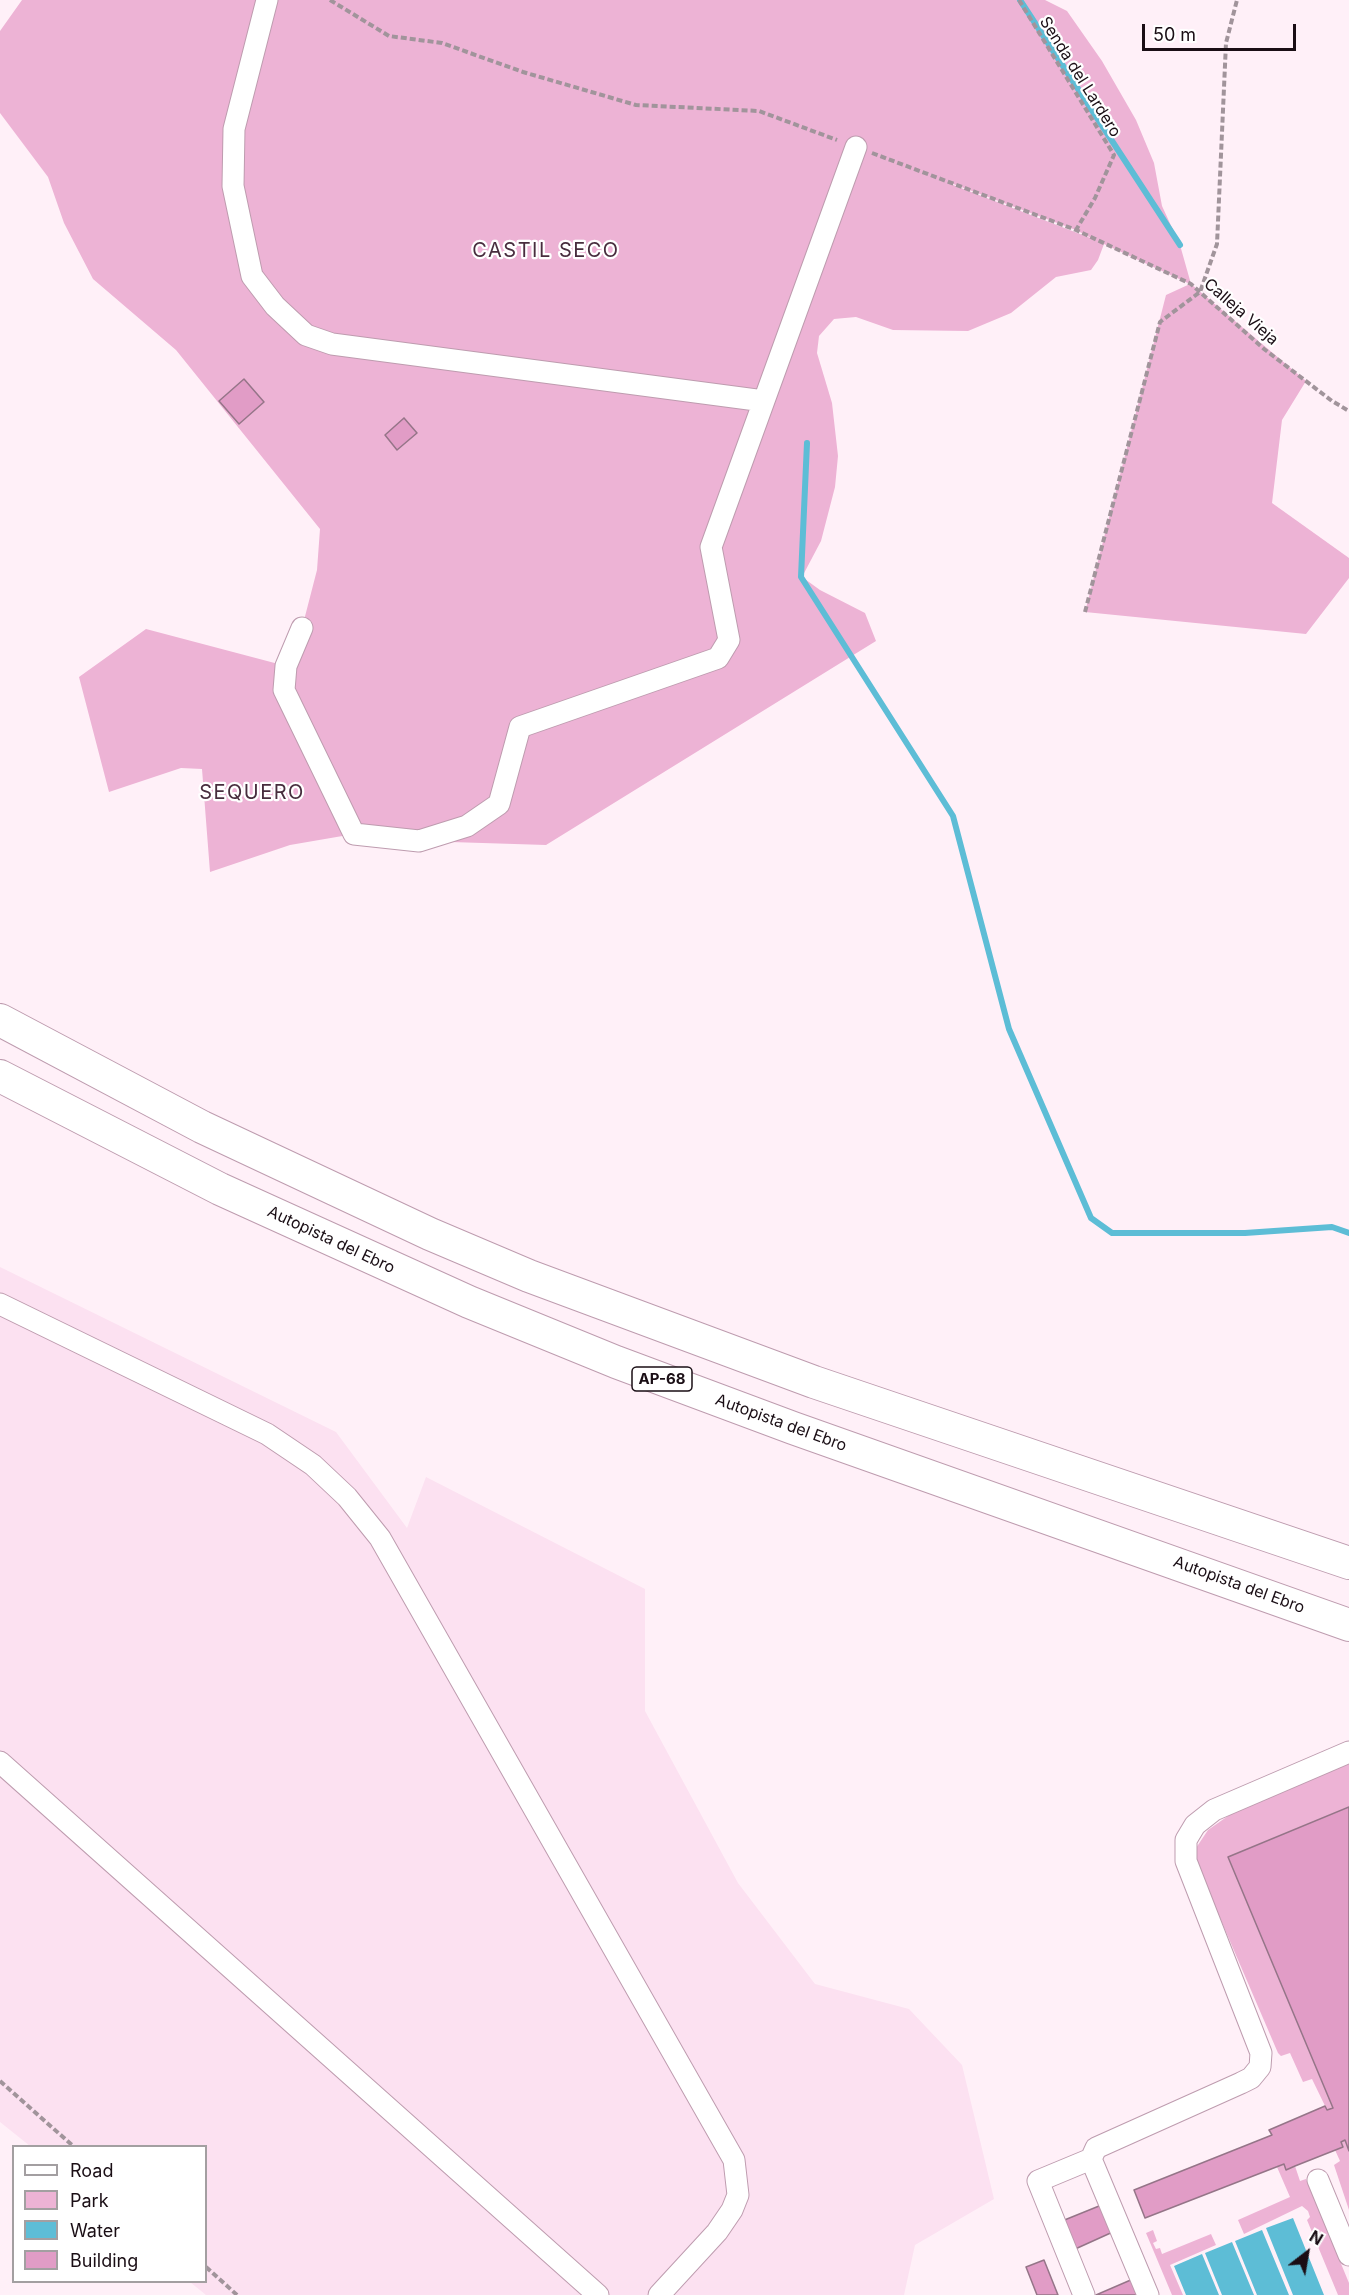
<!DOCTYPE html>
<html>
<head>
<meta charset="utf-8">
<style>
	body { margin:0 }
	#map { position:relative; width:1349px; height:2295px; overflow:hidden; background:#fff0f8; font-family:Inter,sans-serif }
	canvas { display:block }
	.legend { position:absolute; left:12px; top:2145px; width:195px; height:138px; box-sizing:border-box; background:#fff; border:2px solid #a39fa1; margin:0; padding:8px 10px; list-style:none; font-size:18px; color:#1a0e15 }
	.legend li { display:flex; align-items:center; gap:12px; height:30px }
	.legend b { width:30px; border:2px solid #a39fa1 }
	.north { position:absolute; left:1277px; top:2223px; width:60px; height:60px; -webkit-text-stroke:4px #fff; paint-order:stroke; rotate:31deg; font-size:16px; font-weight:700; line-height:24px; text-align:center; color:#1a0e15 }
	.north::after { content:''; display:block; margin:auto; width:21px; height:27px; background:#1a0e15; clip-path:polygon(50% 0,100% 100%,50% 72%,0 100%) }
	.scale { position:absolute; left:1142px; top:24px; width:154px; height:27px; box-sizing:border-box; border:3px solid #1a0e15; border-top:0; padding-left:8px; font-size:18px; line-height:21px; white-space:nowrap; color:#1a0e15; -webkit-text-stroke:4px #fff; paint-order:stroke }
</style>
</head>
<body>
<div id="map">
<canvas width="1349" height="2295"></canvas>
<ul class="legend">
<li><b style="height:8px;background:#fff"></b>Road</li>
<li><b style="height:16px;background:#edb3d5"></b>Park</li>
<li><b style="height:16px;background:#5dbdd6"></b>Water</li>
<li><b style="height:16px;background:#e19cc6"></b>Building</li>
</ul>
<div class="north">N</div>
<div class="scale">50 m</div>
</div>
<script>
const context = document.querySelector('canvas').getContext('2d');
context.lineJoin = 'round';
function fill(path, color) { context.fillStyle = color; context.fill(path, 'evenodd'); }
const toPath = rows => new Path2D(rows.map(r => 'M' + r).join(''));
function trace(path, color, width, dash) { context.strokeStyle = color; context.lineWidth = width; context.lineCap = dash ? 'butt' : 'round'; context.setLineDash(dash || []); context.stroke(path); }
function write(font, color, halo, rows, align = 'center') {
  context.font = font + ' Inter,sans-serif'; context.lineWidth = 4.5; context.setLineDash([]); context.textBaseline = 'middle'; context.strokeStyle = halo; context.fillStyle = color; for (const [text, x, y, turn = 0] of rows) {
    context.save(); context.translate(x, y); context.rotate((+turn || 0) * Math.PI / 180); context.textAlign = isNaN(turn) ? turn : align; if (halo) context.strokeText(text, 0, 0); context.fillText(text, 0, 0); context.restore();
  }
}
fill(toPath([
	[0,1267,336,1432,407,1528,426,1477,645,1589,645,1711,738,1883,815,1984,909,2009,962,2065,994,2199,915,2245,904,2295,206,2295,190,2282,206,2282,206,2146,30,2146,0,2122]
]), '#fce1f1');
fill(toPath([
	[22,0,1045,0,1067,11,1102,61,1136,120,1154,163,1162,206,1180,245,1191,284,1306,381,1282,420,1272,503,1349,558,1349,578,1306,634,1085,612,1166,295,1190,284,1104,244,1098,260,1091,270,1056,277,1011,313,968,331,893,330,856,317,834,319,819,336,817,353,832,403,838,456,835,487,821,541,802,577,820,590,865,613,876,641,546,845,419,841,354,834,290,845,210,872,202,769,181,768,109,792,79,677,146,629,286,666,302,628,317,570,320,529,176,350,93,279,64,223,48,177,0,113,0,31],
	[948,182,1076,230,1093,239,948,183],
	[1349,1764,1349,1807,1228,1857,1333,2108,1327,2110,1312,2079,1303,2082,1290,2053,1281,2056,1278,2053,1196,1862,1196,1848,1208,1830,1238,1809],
	[1345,2140,1349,2151,1349,2210,1334,2165,1340,2161,1335,2150,1343,2147,1341,2142],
	[1284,2164,1286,2169,1295,2166,1300,2181,1306,2179,1349,2283,1349,2295,1338,2295,1307,2220,1310,2217,1308,2211,1302,2206,1244,2234,1238,2220,1290,2197,1277,2167],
	[1153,2230,1157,2241,1153,2243,1156,2249,1160,2248,1162,2254,1211,2234,1216,2245,1170,2265,1183,2295,1172,2295,1146,2233]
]), '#edb3d5');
fill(toPath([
	[1293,2218,1324,2295,1293,2295,1266,2228],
	[1262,2230,1289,2295,1257,2295,1235,2241],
	[1232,2242,1254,2295,1222,2295,1205,2253],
	[1202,2254,1219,2295,1186,2295,1174,2266]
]), '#5dbdd6');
trace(toPath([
	[1020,0,1180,245],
	[807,443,801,577,953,816,1009,1029,1091,1218,1112,1233,1245,1233,1332,1227,1349,1233]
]), '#5dbdd6', 6);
const building = toPath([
	[244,379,264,402,239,424,219,401,244,379],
	[404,418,417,433,397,450,385,435,404,418],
	[1349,1807,1349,2151,1345,2140,1341,2142,1343,2147,1295,2166,1286,2170,1284,2164,1145,2218,1134,2190,1272,2135,1269,2130,1325,2106,1327,2110,1333,2108,1228,1857,1349,1807],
	[1104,2204,1115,2231,1073,2250,1062,2221,1104,2204],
	[1044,2260,1058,2295,1037,2295,1026,2267,1044,2260],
	[1133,2279,1139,2295,1096,2295,1133,2279]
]);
fill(building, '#e19cc6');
trace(building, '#957588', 1.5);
const minor = toPath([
	[267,0,234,129,233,186,252,276,275,306,306,335,332,344,764,401],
	[302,628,286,666,284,690,354,834,419,841,467,826,499,804,520,727,718,658,729,640,711,547,856,147],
	[0,1304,267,1434,313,1465,347,1497,380,1538,734,2160,738,2195,732,2210,717,2232,659,2295],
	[0,1762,598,2295],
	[1318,2180,1349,2255],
	[1084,2295,1038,2181,1091,2159],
	[1148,2295,1091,2159,1096,2148,1241,2083,1251,2078,1260,2067,1261,2053,1186,1861,1186,1840,1195,1825,1214,1810,1349,1752]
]);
const highway = toPath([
	[0,1020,202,1127,430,1234,529,1276,814,1382,1349,1563],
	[0,1076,220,1189,469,1302,616,1362,793,1428,1349,1625]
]);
trace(minor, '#be9caf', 23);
trace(highway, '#be9caf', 34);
trace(toPath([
	[330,0,389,36,442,43,523,72,636,105,759,111,837,140],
	[1019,0,1114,155,1095,198,1076,230],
	[872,153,1076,230,1191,284,1264,349,1332,401,1349,411],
	[1085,612,1160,322,1200,292,1217,244,1226,43,1237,0],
	[0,2081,73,2146],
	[206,2267,237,2295]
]), '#a1949b', 4, [6, 3]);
trace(minor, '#fff', 21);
trace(highway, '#fff', 32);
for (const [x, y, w] of [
	[662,1379,60]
]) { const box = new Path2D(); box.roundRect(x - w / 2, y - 12, w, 24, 4.5); context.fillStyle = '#fff'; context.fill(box); trace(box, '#1a0e15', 1.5); }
write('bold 15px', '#1a0e15', null, [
	["AP-68",662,1379]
]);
write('16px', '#1a0e15', '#fff', [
	["Senda del Lardero",1080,77,58],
	["Calleja Vieja",1241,312,41],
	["Autopista del Ebro",331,1240,25],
	["Autopista del Ebro",781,1423,20],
	["Autopista del Ebro",1239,1585,20]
]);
context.letterSpacing = '1.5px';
write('20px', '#482d3e', '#fff', [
	["CASTIL SECO",546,251],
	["SEQUERO",252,793]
]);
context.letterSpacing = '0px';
</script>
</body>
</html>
